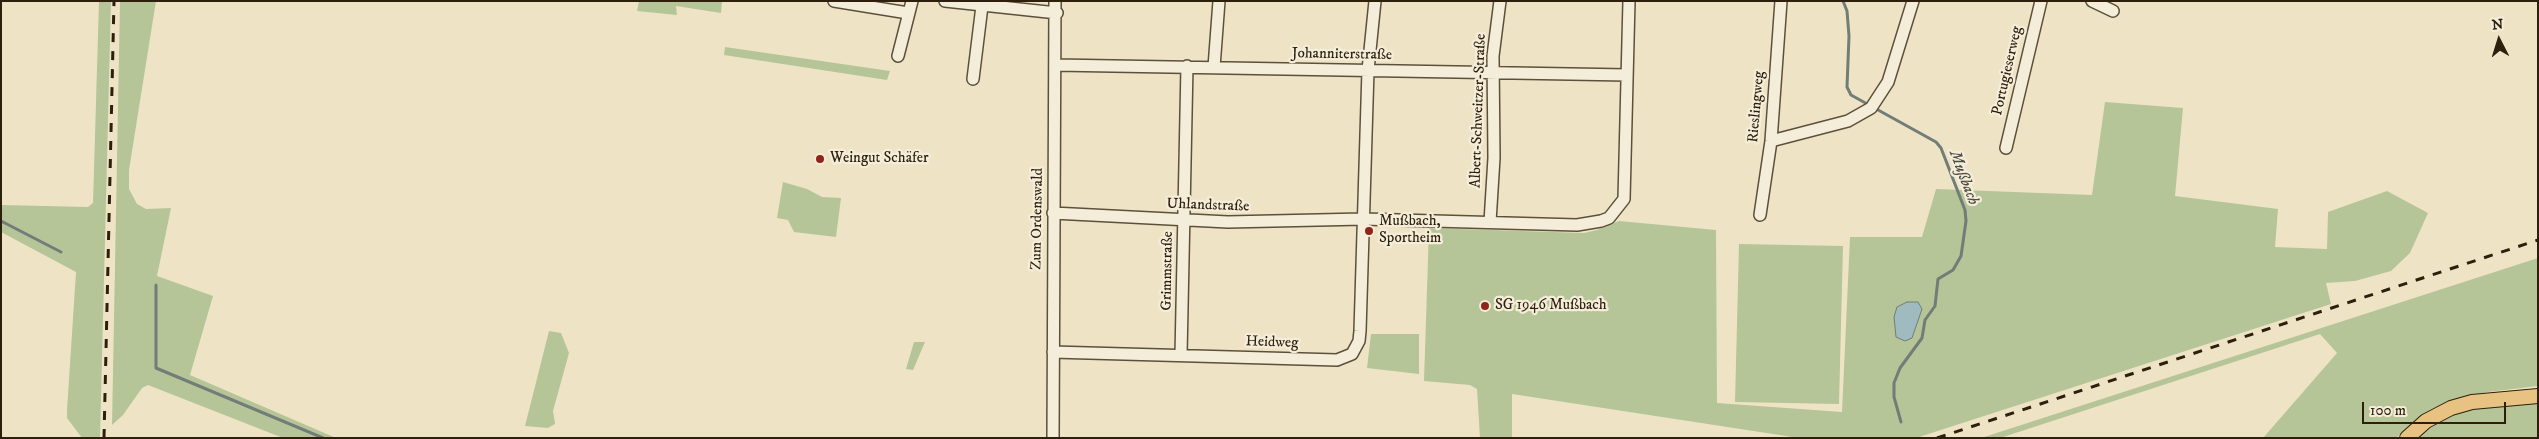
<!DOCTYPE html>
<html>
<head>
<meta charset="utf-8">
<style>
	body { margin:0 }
	#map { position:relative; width:2539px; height:439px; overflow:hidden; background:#eee4c5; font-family:"IM FELL DW Pica",serif }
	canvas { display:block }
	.frame { position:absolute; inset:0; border:2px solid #2d1f0c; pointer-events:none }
	.north { position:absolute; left:2474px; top:15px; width:50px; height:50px; -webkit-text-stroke:4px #f4edd9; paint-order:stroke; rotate:355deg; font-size:14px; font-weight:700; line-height:20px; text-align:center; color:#2d1f0c }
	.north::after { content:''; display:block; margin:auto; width:18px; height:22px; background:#2d1f0c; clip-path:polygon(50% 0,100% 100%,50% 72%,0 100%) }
	.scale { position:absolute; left:2362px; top:402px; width:144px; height:22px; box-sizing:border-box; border:2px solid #2d1f0c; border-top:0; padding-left:6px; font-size:15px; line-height:18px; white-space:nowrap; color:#2d1f0c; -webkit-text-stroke:4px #f4edd9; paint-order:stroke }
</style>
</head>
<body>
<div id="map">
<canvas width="2539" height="439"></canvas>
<div class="frame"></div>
<div class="north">N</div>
<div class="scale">100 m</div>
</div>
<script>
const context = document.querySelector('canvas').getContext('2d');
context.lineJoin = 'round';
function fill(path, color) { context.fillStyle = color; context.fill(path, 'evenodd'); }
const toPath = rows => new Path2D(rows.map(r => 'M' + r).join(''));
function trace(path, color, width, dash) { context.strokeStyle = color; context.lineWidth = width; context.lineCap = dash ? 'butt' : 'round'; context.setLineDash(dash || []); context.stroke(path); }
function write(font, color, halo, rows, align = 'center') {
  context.font = font + ' "IM FELL DW Pica",serif'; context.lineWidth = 4.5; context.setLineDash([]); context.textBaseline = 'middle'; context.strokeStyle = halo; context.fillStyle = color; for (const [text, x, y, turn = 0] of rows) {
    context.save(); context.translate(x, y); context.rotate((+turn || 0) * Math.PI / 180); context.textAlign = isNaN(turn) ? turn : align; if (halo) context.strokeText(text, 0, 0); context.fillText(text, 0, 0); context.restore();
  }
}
fill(toPath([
	[99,1,111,1,100,438,82,438,67,418,67,410,76,272,1,232,1,205,88,207,93,203],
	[120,1,156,1,129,170,129,189,137,204,146,209,171,208,157,276,213,296,190,375,336,438,283,438,148,385,142,388,123,415,112,425],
	[639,1,722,1,721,13,676,6,677,15,637,11],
	[725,47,890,71,887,80,724,55],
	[2105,102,2183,108,2175,196,2278,209,2275,247,2327,249,2328,212,2387,191,2428,213,2410,253,2391,271,2355,281,2326,283,2331,304,1916,438,1799,438,1512,394,1512,438,1480,438,1477,389,1470,385,1424,381,1429,228,1584,233,1597,230,1619,221,1716,230,1717,403,1842,412,1850,237,1922,237,1936,189,2092,195],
	[783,182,807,189,822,197,841,198,836,237,794,232,788,220,777,218],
	[1739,244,1843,246,1839,404,1735,402],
	[2538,258,2538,386,2488,392,2452,400,2430,410,2396,438,2263,438,2337,353,2320,334,2000,438,1981,438],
	[549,331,561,333,569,353,553,411,555,424,548,428,525,426],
	[1371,334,1419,334,1419,374,1367,368],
	[914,342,925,342,913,370,906,369],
	[2510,403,2538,403,2538,438,2417,438,2441,420,2457,413,2473,407]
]), '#b5c598');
const water = toPath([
	[1907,302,1918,302,1922,309,1912,338,1905,341,1896,337,1894,317,1897,307,1907,302]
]);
fill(water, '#a0bbc0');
trace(water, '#727d78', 1);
trace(toPath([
	[1843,1,1847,11,1849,36,1847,87,1851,95,1936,142,1941,148,1965,210,1966,221,1961,256,1953,270,1938,279,1935,306,1925,320,1922,338,1900,368,1894,383,1894,397,1901,422],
	[1,221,61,252],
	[156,285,156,368,323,438]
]), '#727d78', 3);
const minor = toPath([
	[834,1,908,13],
	[945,1,1057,13],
	[2092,1,2113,11],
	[898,56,912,1],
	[1056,65,1627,75],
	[1214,67,1219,1],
	[973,79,982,6],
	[1771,141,1848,121,1871,108,1888,82,1913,1],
	[2006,148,2041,1],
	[1053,213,1228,222,1363,219,1577,225,1601,221,1609,218,1624,199,1629,1],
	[1760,215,1771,141,1781,1],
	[1490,222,1494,158,1493,56,1500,1],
	[1053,352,1337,360,1352,354,1359,341,1360,331,1368,70,1375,1],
	[1181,355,1187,66],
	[1053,438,1055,1]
]);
const major = toPath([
	[2407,438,2426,421,2451,408,2472,402,2538,396]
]);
trace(minor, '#5d503a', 14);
trace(major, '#2d1f0c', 16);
trace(minor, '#f4edd9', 11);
trace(major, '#e7c282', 14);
trace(toPath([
	[104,438,114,1],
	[1937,438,2538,240]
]), '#2d1f0c', 3, [9, 9]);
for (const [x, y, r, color] of [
	[820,159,5,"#8f2418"],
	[1369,231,5,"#8f2418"],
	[1485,306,5,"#8f2418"]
]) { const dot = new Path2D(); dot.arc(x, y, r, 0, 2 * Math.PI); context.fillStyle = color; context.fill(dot); trace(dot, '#f4edd9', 2); }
write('15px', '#2d1f0c', '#f4edd9', [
	["Johanniterstraße",1342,55,1],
	["Portugieserweg",2008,71,-77],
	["Rieslingweg",1757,107,-85],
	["Albert-Schweitzer-Straße",1479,111,-88],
	["Uhlandstraße",1208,206,2],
	["Zum Ordenswald",1038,219,-89],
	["Grimmstraße",1168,271,-89],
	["Heidweg",1272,343,2]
]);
write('15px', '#2d1f0c', '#f4edd9', [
	["Weingut Schäfer",830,159],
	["Mußbach,",1379,222],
	["Sportheim",1379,239],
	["SG 1946 Mußbach",1495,306]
], 'left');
write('italic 16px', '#504e42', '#f4edd9', [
	["Mußbach",1963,178,69]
]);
</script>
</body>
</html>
